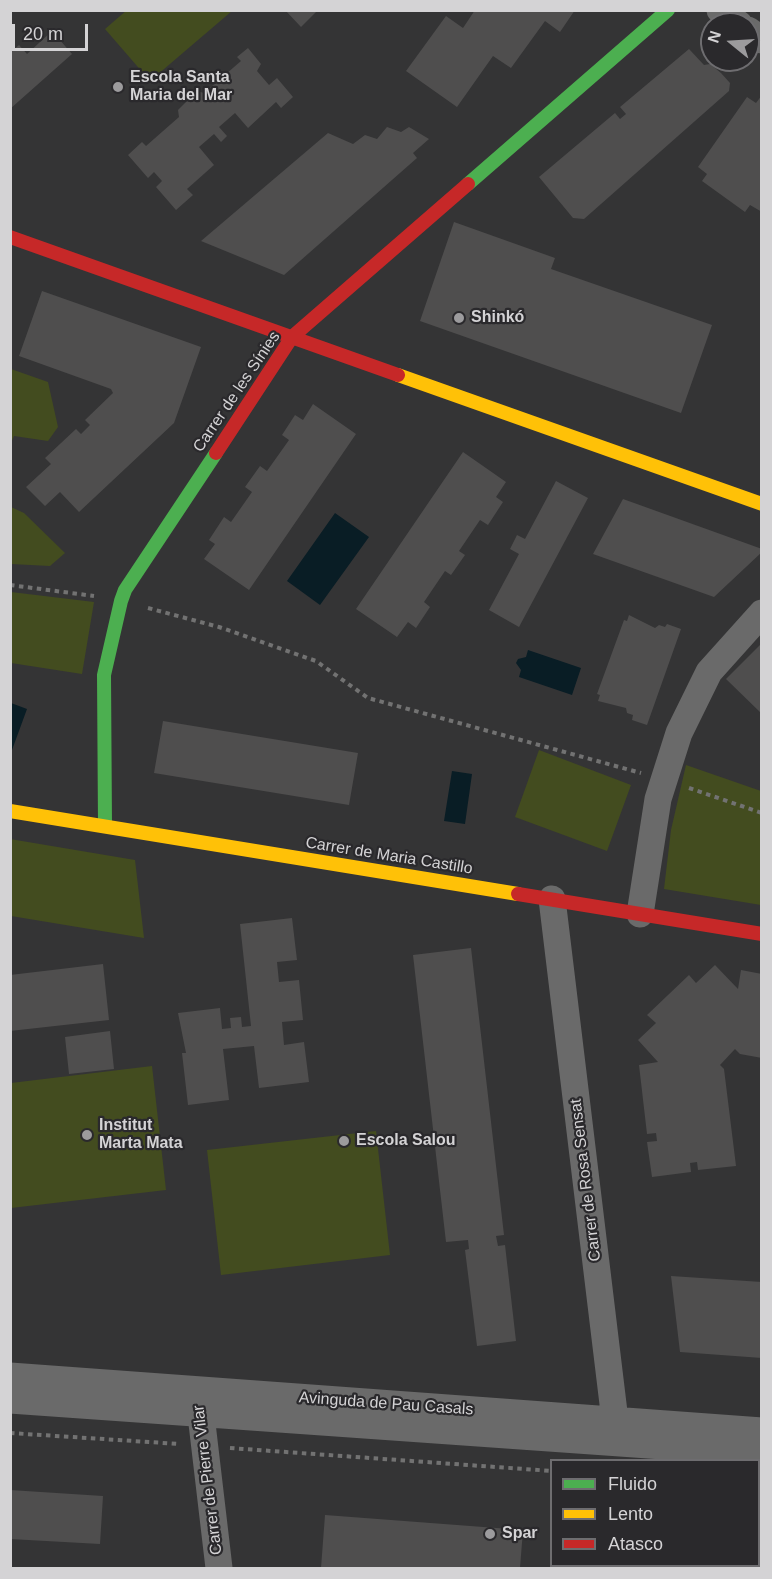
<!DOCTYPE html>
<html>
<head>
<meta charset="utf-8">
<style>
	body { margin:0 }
	#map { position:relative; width:772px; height:1579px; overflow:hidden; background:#343435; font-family:Arial,sans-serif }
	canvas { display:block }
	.frame { position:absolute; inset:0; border:12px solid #d4d3d5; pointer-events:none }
	.legend { position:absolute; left:550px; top:1459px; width:210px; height:108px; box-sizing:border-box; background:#2a292c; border:2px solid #6e6d70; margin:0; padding:8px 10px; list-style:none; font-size:18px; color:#d4d3d5 }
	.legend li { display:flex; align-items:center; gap:12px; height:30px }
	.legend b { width:30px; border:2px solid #6e6d70 }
	.north { position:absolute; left:700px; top:12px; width:60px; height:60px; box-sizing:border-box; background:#2a292c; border:2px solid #6e6d70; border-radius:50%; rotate:288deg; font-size:16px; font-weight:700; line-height:24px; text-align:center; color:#d4d3d5 }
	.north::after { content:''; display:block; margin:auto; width:21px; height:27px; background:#9c9b9d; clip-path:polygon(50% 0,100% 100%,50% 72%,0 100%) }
	.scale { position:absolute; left:12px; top:24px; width:76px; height:27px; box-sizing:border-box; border:3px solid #d4d3d5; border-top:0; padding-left:8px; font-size:18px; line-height:21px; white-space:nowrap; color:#d4d3d5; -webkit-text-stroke:4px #2a292c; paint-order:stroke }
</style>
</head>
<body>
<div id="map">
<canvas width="772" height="1579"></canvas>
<div class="frame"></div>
<ul class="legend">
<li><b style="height:8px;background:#4caf50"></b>Fluido</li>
<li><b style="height:8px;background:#ffc107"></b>Lento</li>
<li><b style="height:8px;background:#c62828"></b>Atasco</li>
</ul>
<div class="north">N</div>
<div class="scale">20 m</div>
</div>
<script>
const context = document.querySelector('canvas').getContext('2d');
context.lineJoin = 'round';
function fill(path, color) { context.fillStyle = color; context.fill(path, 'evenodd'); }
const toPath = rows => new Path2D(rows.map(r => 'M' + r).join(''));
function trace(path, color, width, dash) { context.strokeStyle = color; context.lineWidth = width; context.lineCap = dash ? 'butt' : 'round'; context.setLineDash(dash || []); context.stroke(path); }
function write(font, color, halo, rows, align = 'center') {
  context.font = font + ' Arial,sans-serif'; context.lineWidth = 4.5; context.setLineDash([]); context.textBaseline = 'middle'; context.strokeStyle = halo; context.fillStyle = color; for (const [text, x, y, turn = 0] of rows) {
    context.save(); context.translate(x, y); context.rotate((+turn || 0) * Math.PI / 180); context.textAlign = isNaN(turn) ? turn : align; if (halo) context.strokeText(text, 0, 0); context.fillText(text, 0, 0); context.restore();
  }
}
fill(toPath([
	[127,10,232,10,232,11,150,81,105,29],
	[11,369,48,382,58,427,48,441,14,436,11,443],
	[11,507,24,513,65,553,50,566,11,564],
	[11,592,94,602,82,674,11,663],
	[539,750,631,785,607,851,515,817],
	[686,765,761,791,761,905,664,889,671,830],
	[10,839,135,860,144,938,11,916],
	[152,1066,166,1190,11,1208,11,1083],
	[376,1131,390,1255,221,1275,207,1150]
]), '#434c1f');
fill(toPath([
	[335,513,369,537,320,605,287,581],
	[528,650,581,668,572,695,519,677,521,670,516,663,518,659,526,657],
	[11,703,27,709,12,750,10,749],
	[452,771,472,774,465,824,444,821]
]), '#091d25');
fill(toPath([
	[285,10,318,10,301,27],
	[475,10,575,10,560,32,545,21,511,68,493,56,457,107,406,71,446,16,463,28],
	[52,31,72,54,10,109,10,53,19,45,27,54],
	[248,48,261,64,257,71,269,85,277,78,293,97,281,108,276,102,248,128,235,113,219,127,227,136,221,142,214,134,199,147,214,165,187,189,193,195,176,210,156,187,162,181,154,172,148,178,128,155,142,142,146,146,179,117,178,110,197,91,204,93,241,61,237,57],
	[689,49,704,65,710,64,721,73,730,83,729,91,584,219,573,218,539,177,615,113,620,119,626,114,620,107],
	[762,95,762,212,750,205,745,212,702,181,707,174,698,167,747,97,756,103],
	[387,127,401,132,409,127,429,139,413,153,417,158,284,275,201,241,328,133,353,144,365,135,377,139],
	[454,222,555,258,551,269,712,325,681,413,420,321],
	[42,291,201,347,174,423,79,512,60,492,45,506,26,487,51,464,45,458,76,429,81,434,90,425,85,420,113,393,111,389,19,356],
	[313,404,356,434,249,590,204,559,215,544,209,540,224,517,231,522,252,492,245,487,260,466,267,471,289,440,282,435,295,415,303,420],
	[463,452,506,482,496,497,503,502,488,525,480,520,459,551,465,555,451,575,445,571,424,602,430,607,416,628,408,622,397,637,356,609],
	[556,481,588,498,519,627,489,610,519,554,510,549,517,535,525,539],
	[623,499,762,549,762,552,714,597,593,554],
	[629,615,655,628,659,625,665,627,667,624,681,629,647,725,632,720,633,715,627,713,626,708,598,701,600,695,597,694,624,620,627,621],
	[762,643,762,714,726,679],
	[163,721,358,753,349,805,154,773],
	[292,918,297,960,277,962,279,982,299,980,303,1020,282,1022,284,1045,304,1042,309,1082,259,1088,254,1046,223,1049,229,1100,188,1105,182,1053,186,1053,178,1013,220,1008,222,1029,231,1028,230,1018,241,1017,242,1027,251,1026,240,924],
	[471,948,504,1235,496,1236,498,1246,505,1245,516,1341,477,1346,465,1250,469,1249,468,1240,446,1242,413,955],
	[103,964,109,1020,10,1031,10,975],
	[715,965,738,989,741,970,762,974,762,1058,740,1054,735,1049,720,1065,724,1069,736,1166,698,1170,697,1162,690,1163,691,1172,652,1177,647,1142,657,1141,656,1133,647,1134,639,1065,658,1062,638,1040,656,1023,647,1015,689,975,696,983],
	[110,1031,114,1069,69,1074,65,1037],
	[671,1276,762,1282,762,1358,680,1352],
	[10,1490,103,1496,100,1544,10,1539],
	[325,1515,523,1530,520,1568,321,1568],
	[758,1548,762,1548,762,1568,746,1568,746,1566,758,1566]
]), '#4f4e4e');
trace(toPath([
	[10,585,94,596],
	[148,608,219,627,316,661,368,698,641,773],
	[689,788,762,813],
	[10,1433,180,1444],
	[230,1448,552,1471],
	[758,1486,762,1486]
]), '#727272', 4, [4.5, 4.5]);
trace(toPath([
	[720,10,739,24],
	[748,30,762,40],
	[552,899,617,1437],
	[640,914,658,799,679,733,709,672,762,613],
	[10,1376,762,1431],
	[199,1398,219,1568],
	[10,1400,762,1453],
	[631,1566,631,1568]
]), '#6a6a6a', 27);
trace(toPath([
	[468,184,668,10],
	[105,826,104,675,121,601,125,590,216,453]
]), '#4caf50', 14);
trace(toPath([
	[398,375,762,504],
	[10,811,518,894]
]), '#ffc107', 14);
trace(toPath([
	[10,237,398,375],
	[216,453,292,337,468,184],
	[518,894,762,934]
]), '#c62828', 14);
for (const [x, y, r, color] of [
	[118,87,6,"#9c9b9d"],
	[459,318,6,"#9c9b9d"],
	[87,1135,6,"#9c9b9d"],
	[344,1141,6,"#9c9b9d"],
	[490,1534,6,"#9c9b9d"]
]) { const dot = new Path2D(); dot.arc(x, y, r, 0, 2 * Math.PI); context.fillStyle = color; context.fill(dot); trace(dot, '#2a292c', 2); }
write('bold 16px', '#d4d3d5', '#2a292c', [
	["Escola Santa",130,78],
	["Maria del Mar",130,96],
	["Shinkó",471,318],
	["Institut",99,1126],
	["Marta Mata",99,1144],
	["Escola Salou",356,1141],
	["Spar",502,1534]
], 'left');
write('16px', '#d4d3d5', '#2a292c', [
	["Carrer de les Sínies",237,392,-56],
	["Carrer de Maria Castillo",389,856,9],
	["Carrer de Rosa Sensat",586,1180,-97],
	["Avinguda de Pau Casals",386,1404,4],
	["Carrer de Pierre Vilar",208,1480,-97]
]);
</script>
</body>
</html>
